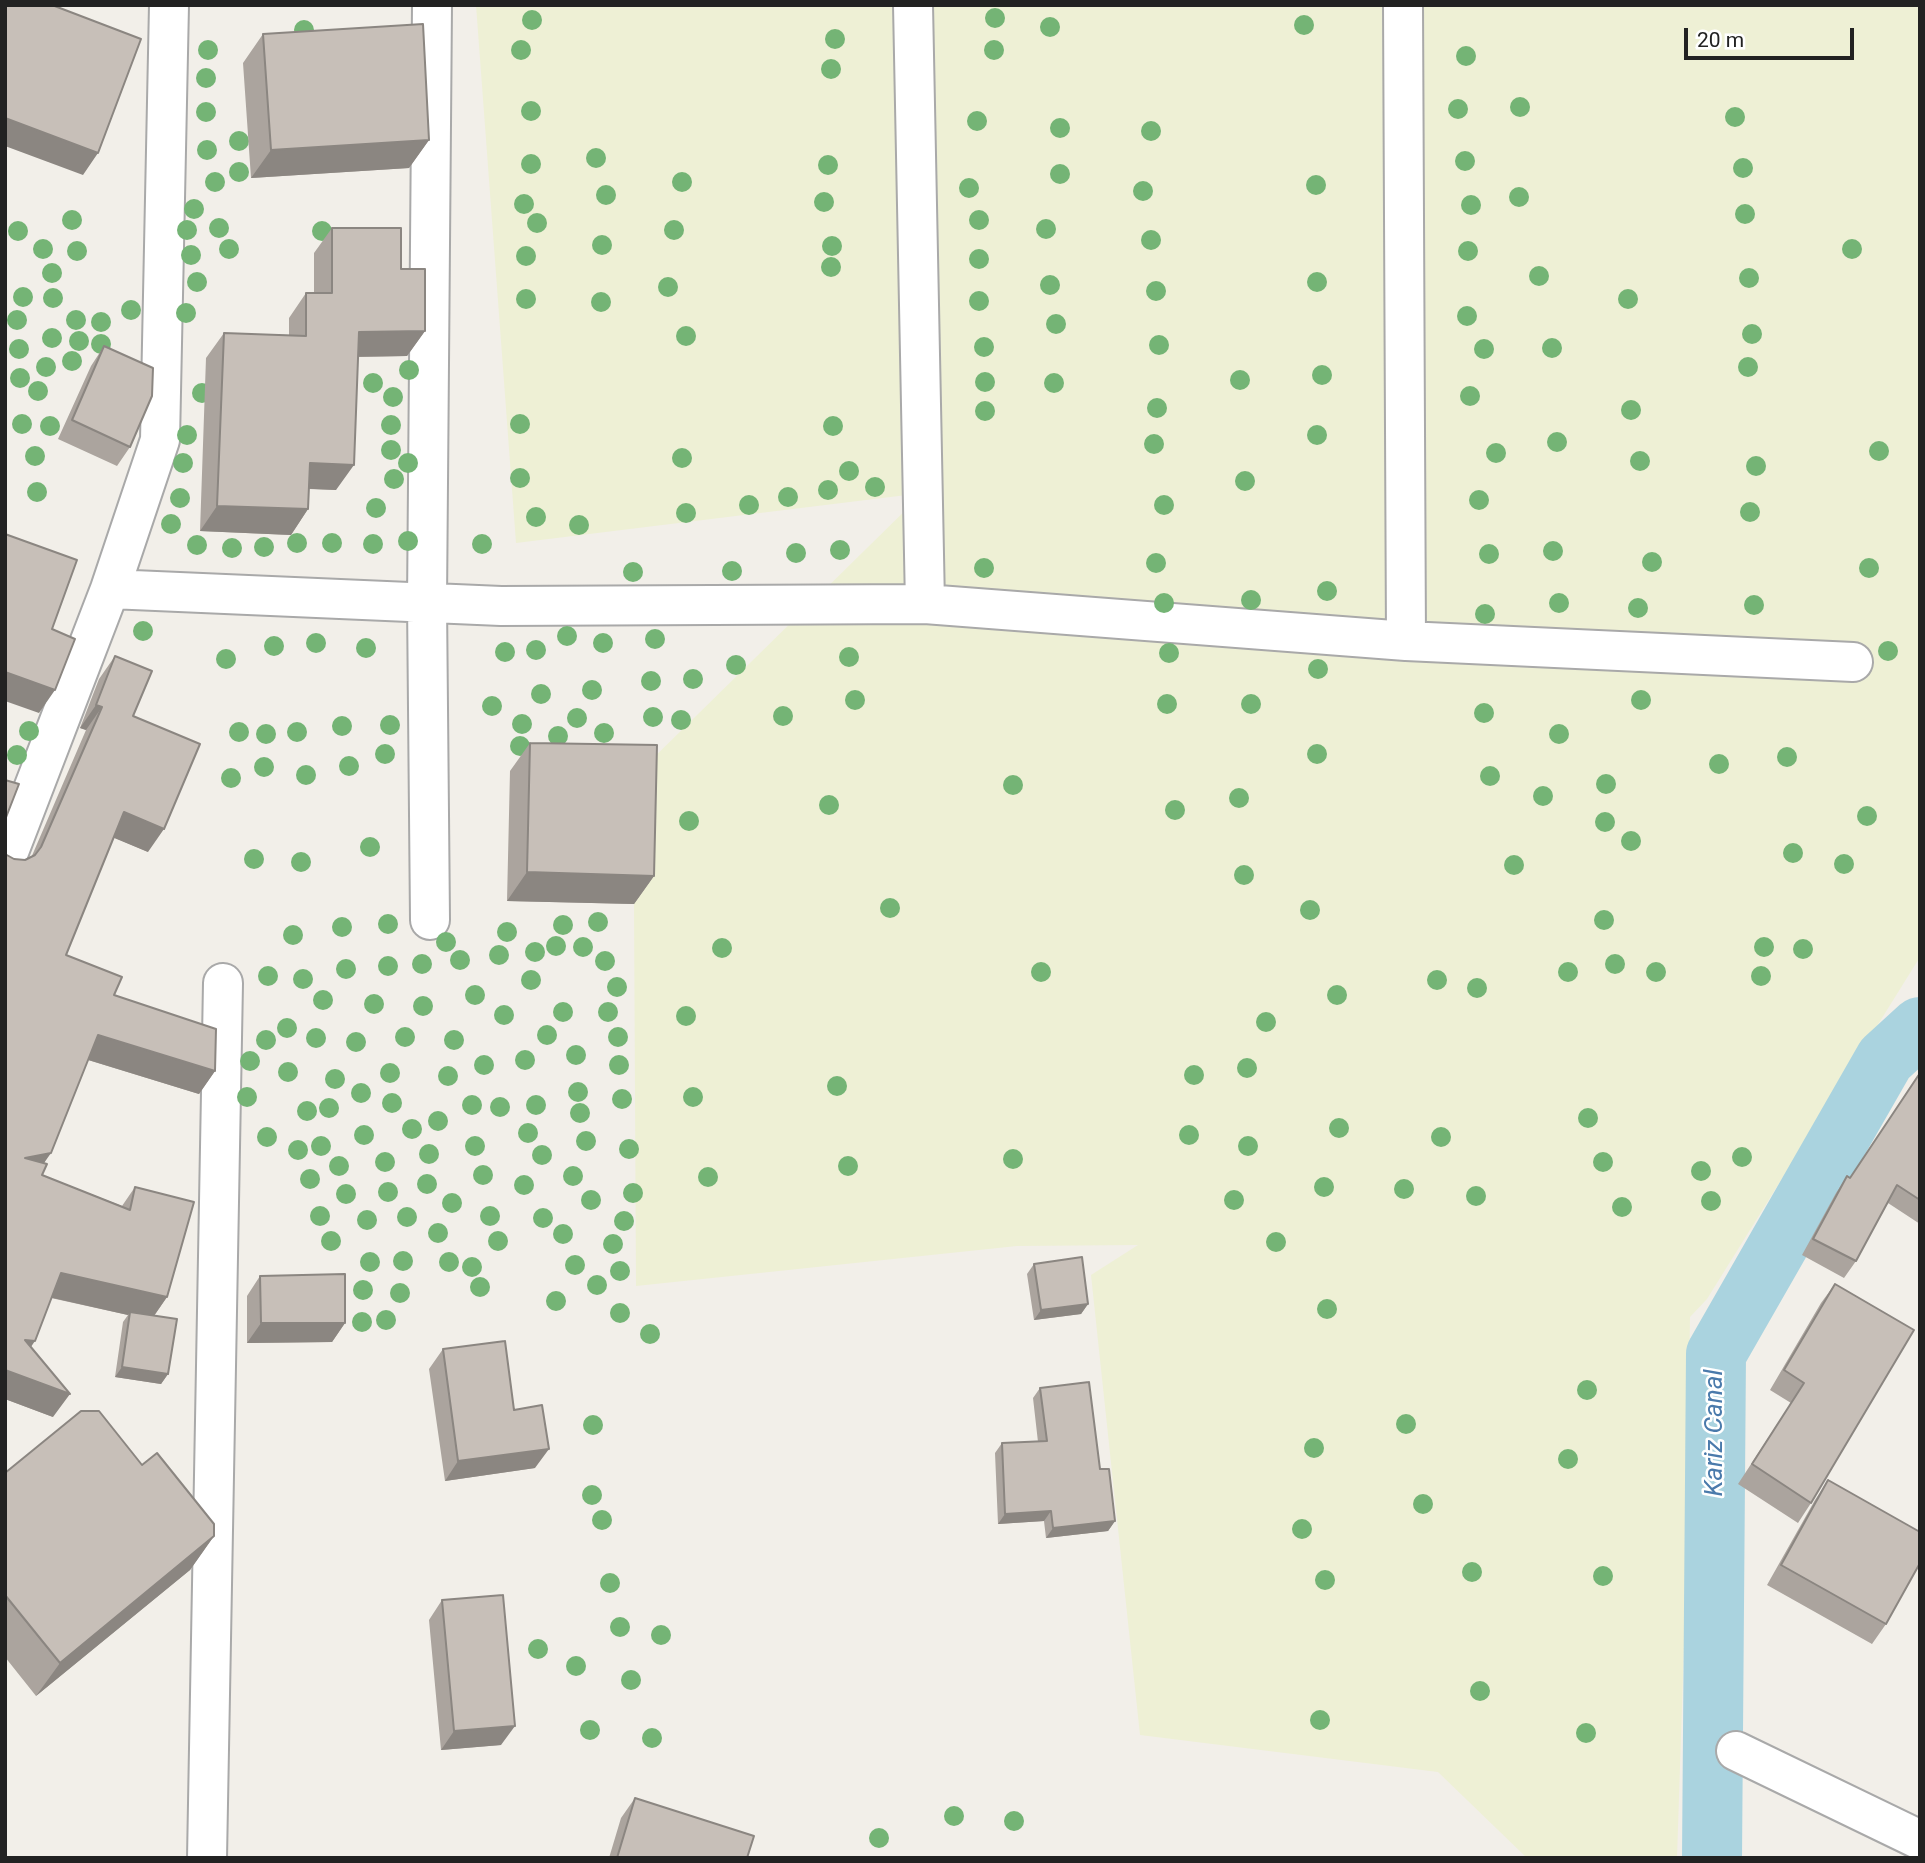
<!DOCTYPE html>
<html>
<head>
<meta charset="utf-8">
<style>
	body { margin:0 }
	#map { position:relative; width:1925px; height:1863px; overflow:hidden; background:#f2efe9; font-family:Roboto,sans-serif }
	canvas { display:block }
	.frame { position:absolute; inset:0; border:7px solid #222; pointer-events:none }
	.scale { position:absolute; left:1684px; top:28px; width:170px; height:32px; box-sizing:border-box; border:4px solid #222; border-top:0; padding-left:9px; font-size:21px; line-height:24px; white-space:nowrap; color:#222; -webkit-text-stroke:5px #fff; paint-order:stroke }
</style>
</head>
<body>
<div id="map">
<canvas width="1925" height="1863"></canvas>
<div class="frame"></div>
<div class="scale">20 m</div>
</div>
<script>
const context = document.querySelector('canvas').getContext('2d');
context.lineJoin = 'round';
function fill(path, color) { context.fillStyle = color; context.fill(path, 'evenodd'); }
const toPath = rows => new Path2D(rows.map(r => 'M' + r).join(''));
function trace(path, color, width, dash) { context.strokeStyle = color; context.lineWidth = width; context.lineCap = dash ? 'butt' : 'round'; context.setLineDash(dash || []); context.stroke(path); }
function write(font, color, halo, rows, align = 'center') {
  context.font = font + ' Roboto,sans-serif'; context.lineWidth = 5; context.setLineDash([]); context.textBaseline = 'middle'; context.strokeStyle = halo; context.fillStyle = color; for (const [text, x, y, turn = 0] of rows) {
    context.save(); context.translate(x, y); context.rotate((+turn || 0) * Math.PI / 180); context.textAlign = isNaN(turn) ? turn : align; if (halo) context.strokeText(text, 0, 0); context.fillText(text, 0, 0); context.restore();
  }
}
fill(toPath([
	[476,5,1920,5,1920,957,1707,1299,1690,1317,1685,1615,1677,1858,1527,1858,1438,1772,1140,1735,1091,1275,1138,1245,1017,1246,636,1286,634,904,637,774,923,493,516,543]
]), '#eef0d5');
trace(toPath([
	[1712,1858,1716,1354,1885,1059,1920,1027]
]), '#aad3df', 60);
const minor = toPath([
	[913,5,925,604],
	[1403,5,1406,641],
	[110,589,501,606,925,604,1406,641,1853,662],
	[5,862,110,589,160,440,169,5],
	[430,920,427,602,432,5],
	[1736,1751,1920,1840],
	[207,1858,223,983]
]);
trace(minor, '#a9a9a9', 42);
trace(minor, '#fff', 38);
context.fillStyle = '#74b475';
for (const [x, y] of [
	[995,18],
	[532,20],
	[1304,25],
	[1050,27],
	[304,30],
	[835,39],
	[208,50],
	[521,50],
	[994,50],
	[1466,56],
	[831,69],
	[206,78],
	[1520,107],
	[1458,109],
	[531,111],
	[206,112],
	[1735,117],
	[977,121],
	[1060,128],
	[1151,131],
	[239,141],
	[207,150],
	[596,158],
	[1465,161],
	[531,164],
	[828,165],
	[1743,168],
	[239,172],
	[1060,174],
	[215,182],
	[682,182],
	[1316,185],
	[969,188],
	[1143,191],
	[606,195],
	[1519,197],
	[824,202],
	[524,204],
	[1471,205],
	[194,209],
	[1745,214],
	[72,220],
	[979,220],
	[537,223],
	[219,228],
	[1046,229],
	[187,230],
	[674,230],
	[18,231],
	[322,231],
	[1151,240],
	[602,245],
	[832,246],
	[43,249],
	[229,249],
	[1852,249],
	[77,251],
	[1468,251],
	[191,255],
	[526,256],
	[979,259],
	[831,267],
	[52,273],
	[1539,276],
	[1749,278],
	[197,282],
	[1317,282],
	[1050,285],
	[668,287],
	[1156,291],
	[23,297],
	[53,298],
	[526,299],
	[1628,299],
	[979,301],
	[601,302],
	[131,310],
	[186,313],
	[1467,316],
	[17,320],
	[76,320],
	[101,322],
	[1056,324],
	[1752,334],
	[686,336],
	[52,338],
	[79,341],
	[101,344],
	[1159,345],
	[984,347],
	[1552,348],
	[19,349],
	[1484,349],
	[72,361],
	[46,367],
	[1748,367],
	[409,370],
	[1322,375],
	[20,378],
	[1240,380],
	[985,382],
	[373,383],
	[1054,383],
	[38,391],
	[202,393],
	[1470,396],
	[393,397],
	[1157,408],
	[1631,410],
	[985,411],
	[22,424],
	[520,424],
	[391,425],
	[50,426],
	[833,426],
	[187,435],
	[1317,435],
	[1557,442],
	[1154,444],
	[391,450],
	[1879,451],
	[1496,453],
	[35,456],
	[682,458],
	[1640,461],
	[183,463],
	[408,463],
	[1756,466],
	[849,471],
	[520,478],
	[394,479],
	[1245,481],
	[875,487],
	[828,490],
	[37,492],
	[788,497],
	[180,498],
	[1479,500],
	[749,505],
	[1164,505],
	[376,508],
	[1750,512],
	[686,513],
	[536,517],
	[171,524],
	[579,525],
	[408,541],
	[297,543],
	[332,543],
	[373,544],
	[482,544],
	[197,545],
	[264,547],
	[232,548],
	[840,550],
	[1553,551],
	[796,553],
	[1489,554],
	[1652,562],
	[1156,563],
	[984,568],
	[1869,568],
	[732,571],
	[633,572],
	[1327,591],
	[1251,600],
	[1164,603],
	[1559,603],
	[1754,605],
	[1638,608],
	[1485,614],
	[143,631],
	[567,636],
	[655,639],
	[316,643],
	[603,643],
	[274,646],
	[366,648],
	[536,650],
	[1888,651],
	[505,652],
	[1169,653],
	[849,657],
	[226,659],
	[736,665],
	[1318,669],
	[693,679],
	[651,681],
	[592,690],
	[541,694],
	[855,700],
	[1641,700],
	[1167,704],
	[1251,704],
	[492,706],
	[1484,713],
	[783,716],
	[653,717],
	[577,718],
	[681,720],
	[522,724],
	[390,725],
	[342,726],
	[29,731],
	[239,732],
	[297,732],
	[604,733],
	[266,734],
	[1559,734],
	[558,736],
	[520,746],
	[385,754],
	[1317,754],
	[17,755],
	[1787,757],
	[1719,764],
	[349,766],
	[264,767],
	[306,775],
	[1490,776],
	[231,778],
	[1606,784],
	[1013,785],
	[1543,796],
	[1239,798],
	[829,805],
	[1175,810],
	[1867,816],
	[689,821],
	[1605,822],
	[1631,841],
	[370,847],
	[1793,853],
	[254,859],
	[301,862],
	[1844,864],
	[1514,865],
	[1244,875],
	[890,908],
	[1310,910],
	[1604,920],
	[598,922],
	[388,924],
	[563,925],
	[342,927],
	[507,932],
	[293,935],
	[446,942],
	[556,946],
	[583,947],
	[1764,947],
	[722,948],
	[1803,949],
	[535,952],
	[499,955],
	[460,960],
	[605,961],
	[422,964],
	[1615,964],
	[388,966],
	[346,969],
	[1041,972],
	[1568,972],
	[1656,972],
	[268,976],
	[1761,976],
	[303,979],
	[531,980],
	[1437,980],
	[617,987],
	[1477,988],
	[475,995],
	[1337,995],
	[323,1000],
	[374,1004],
	[423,1006],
	[563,1012],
	[608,1012],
	[504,1015],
	[686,1016],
	[1266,1022],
	[287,1028],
	[547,1035],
	[405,1037],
	[618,1037],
	[316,1038],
	[266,1040],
	[454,1040],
	[356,1042],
	[576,1055],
	[525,1060],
	[250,1061],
	[484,1065],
	[619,1065],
	[1247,1068],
	[288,1072],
	[390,1073],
	[1194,1075],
	[448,1076],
	[335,1079],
	[837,1086],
	[578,1092],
	[361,1093],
	[247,1097],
	[693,1097],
	[622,1099],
	[392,1103],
	[472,1105],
	[536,1105],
	[500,1107],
	[329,1108],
	[307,1111],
	[580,1113],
	[1588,1118],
	[438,1121],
	[1339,1128],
	[412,1129],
	[528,1133],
	[364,1135],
	[1189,1135],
	[267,1137],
	[1441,1137],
	[586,1141],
	[321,1146],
	[475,1146],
	[1248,1146],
	[629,1149],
	[298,1150],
	[429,1154],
	[542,1155],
	[1742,1157],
	[1013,1159],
	[385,1162],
	[1603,1162],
	[339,1166],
	[848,1166],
	[1701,1171],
	[483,1175],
	[573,1176],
	[708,1177],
	[310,1179],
	[427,1184],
	[524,1185],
	[1324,1187],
	[1404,1189],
	[388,1192],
	[633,1193],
	[346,1194],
	[1476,1196],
	[591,1200],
	[1234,1200],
	[1711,1201],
	[452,1203],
	[1622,1207],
	[320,1216],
	[490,1216],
	[407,1217],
	[543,1218],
	[367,1220],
	[624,1221],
	[438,1233],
	[563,1234],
	[331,1241],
	[498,1241],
	[1276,1242],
	[613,1244],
	[403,1261],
	[370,1262],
	[449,1262],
	[575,1265],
	[472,1267],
	[620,1271],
	[597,1285],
	[480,1287],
	[363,1290],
	[400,1293],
	[556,1301],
	[1327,1309],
	[620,1313],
	[386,1320],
	[362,1322],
	[650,1334],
	[1587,1390],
	[1406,1424],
	[593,1425],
	[1314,1448],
	[1568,1459],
	[592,1495],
	[1423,1504],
	[602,1520],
	[1302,1529],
	[1472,1572],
	[1603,1576],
	[1325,1580],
	[610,1583],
	[620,1627],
	[661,1635],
	[538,1649],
	[576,1666],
	[631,1680],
	[1480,1691],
	[1320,1720],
	[590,1730],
	[1586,1733],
	[652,1738],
	[954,1816],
	[1014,1821],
	[879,1838]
]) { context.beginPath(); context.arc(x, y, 10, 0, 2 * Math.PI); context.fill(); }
fill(toPath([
	[263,34,429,140,409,168,251,178,243,63],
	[332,228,401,269,425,331,407,356,358,357,336,490,309,489,308,509,291,535,200,531,206,358,224,333,289,335,289,318,306,293,314,293,314,253],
	[104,346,130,447,117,466,58,439,91,366],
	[115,656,133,716,148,852,113,837,66,955,114,995,215,1071,199,1094,88,1060,44,1163,42,1175,122,1206,135,1187,167,1297,154,1316,168,1374,161,1384,115,1377,123,1322,128,1315,51,1298,31,1347,53,1417,5,1399,5,854,14,859,25,860,31,858,86,730,80,728,99,679],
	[530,743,654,876,634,904,507,901,510,771],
	[1920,1072,1920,1224,1888,1203,1856,1261,1844,1278,1802,1255,1836,1193,1847,1176,1850,1178],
	[1034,1264,1088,1304,1081,1314,1034,1320,1027,1274],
	[260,1276,345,1323,332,1342,247,1343,247,1296],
	[1835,1284,1811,1503,1798,1523,1738,1484,1791,1403,1770,1390,1821,1303],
	[443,1349,514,1410,535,1468,445,1481,429,1369],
	[1040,1388,1100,1469,1115,1521,1108,1531,1046,1538,1044,1521,998,1524,995,1453,1002,1443,1038,1442,1033,1398],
	[142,1465,214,1536,190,1570,36,1696,5,1657,5,1473],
	[1828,1480,1886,1624,1872,1644,1767,1585,1815,1500],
	[442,1600,501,1745,441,1750,429,1620],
	[635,1798,747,1858,609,1858,621,1818]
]), '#aba49e');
fill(toPath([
	[5,118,98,153,83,175,5,146],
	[429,140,409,168,251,178,271,150],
	[425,331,407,356,341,357,359,332],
	[310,463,354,465,336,490,292,488],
	[217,506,308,509,291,535,200,531],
	[5,672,55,690,39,713,5,701],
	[96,705,102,707,86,730,80,728],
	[124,812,164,829,148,852,107,835],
	[527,872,654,876,634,904,507,901],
	[98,1035,215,1071,199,1094,82,1058],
	[51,1153,35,1176,25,1158],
	[61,1273,167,1297,151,1320,130,1312,128,1315,44,1296],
	[1088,1304,1081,1314,1034,1320,1041,1310],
	[261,1323,345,1323,332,1342,247,1343],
	[25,1340,35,1341,19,1364],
	[122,1367,168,1374,161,1384,115,1377],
	[5,1370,70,1394,53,1417,5,1399],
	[549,1449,535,1468,445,1481,458,1461],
	[1051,1511,1044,1521,998,1524,1005,1514],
	[1115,1521,1108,1531,1046,1538,1053,1528],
	[214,1536,190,1570,36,1696,60,1663],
	[515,1726,501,1745,441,1750,454,1731]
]), '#8b8681');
const building = toPath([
	[5,5,52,5,141,39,98,153,5,118,5,5],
	[423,24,429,140,271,150,263,34,423,24],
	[332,228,401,228,401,269,425,269,425,331,359,332,354,465,310,463,308,509,217,506,224,333,306,336,306,293,332,293,332,228],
	[104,346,153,368,152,396,130,447,72,420,104,346],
	[5,534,77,560,52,629,75,639,55,690,5,672,5,534],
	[115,656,152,671,133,716,200,744,164,829,124,812,66,955,122,977,114,995,216,1029,215,1071,98,1035,51,1153,25,1158,47,1164,42,1175,130,1210,135,1187,194,1202,167,1297,61,1273,35,1341,25,1340,70,1394,5,1370,5,854,14,859,25,860,35,855,41,847,102,707,96,705,115,656],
	[530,743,657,745,654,876,527,872,530,743],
	[5,780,19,784,5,820,5,780],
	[1920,1073,1920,1200,1897,1185,1856,1261,1813,1239,1847,1176,1850,1178,1920,1073],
	[1082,1257,1088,1304,1041,1310,1034,1264,1082,1257],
	[345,1274,345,1323,261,1323,260,1276,345,1274],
	[1835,1284,1914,1330,1811,1503,1752,1464,1804,1383,1784,1370,1835,1284],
	[130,1312,177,1319,168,1374,122,1367,130,1312],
	[505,1341,514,1410,542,1405,549,1449,458,1461,443,1349,505,1341],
	[1089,1382,1100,1469,1109,1469,1115,1521,1053,1528,1051,1511,1005,1514,1002,1443,1047,1441,1040,1388,1089,1382],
	[81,1411,99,1411,142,1465,157,1453,214,1524,214,1536,60,1663,5,1595,5,1473,81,1411],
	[1828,1480,1920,1532,1920,1563,1886,1624,1781,1565,1828,1480],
	[503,1595,515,1726,454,1731,442,1600,503,1595],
	[635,1798,754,1836,747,1858,617,1858,635,1798]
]);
fill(building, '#c7bfb8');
trace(building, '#8b8681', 2);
write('italic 26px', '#4a7aab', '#fff', [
	["Kariz Canal",1715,1433,-90]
]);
</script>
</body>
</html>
